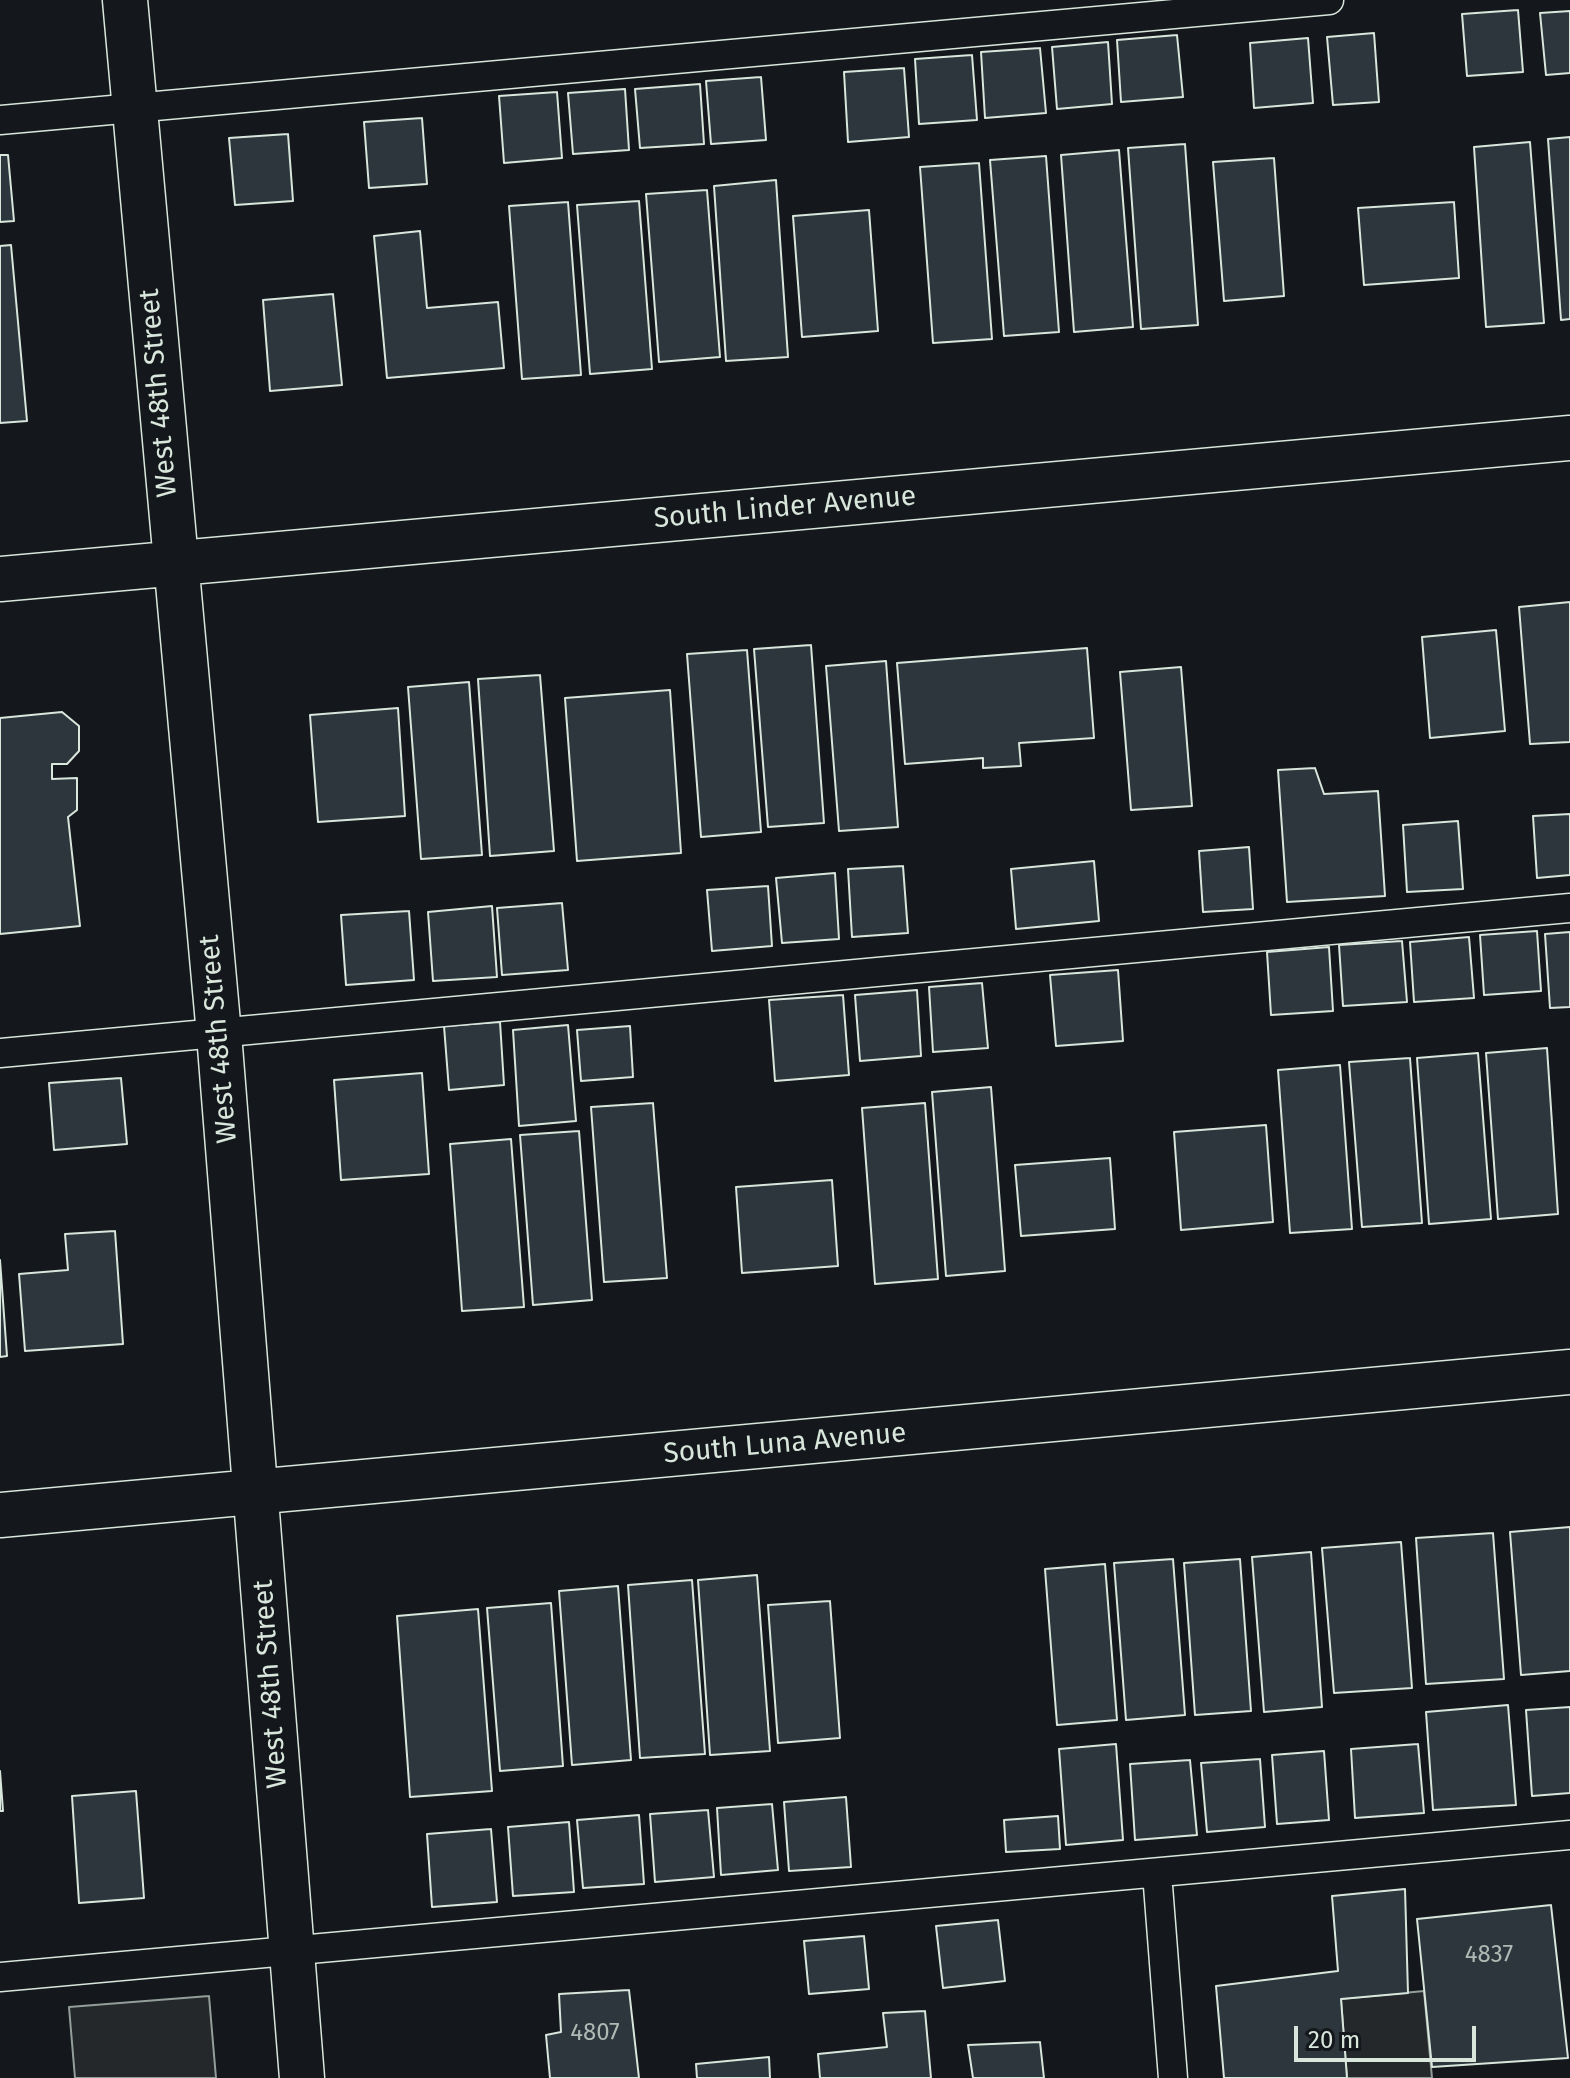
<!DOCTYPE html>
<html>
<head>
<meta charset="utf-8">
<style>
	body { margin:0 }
	#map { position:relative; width:1570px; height:2078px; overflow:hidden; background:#14181c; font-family:"Fira Sans",sans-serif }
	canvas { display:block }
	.scale { position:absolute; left:1294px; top:2026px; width:182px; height:36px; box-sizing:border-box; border:4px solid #d8e6dc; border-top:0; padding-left:10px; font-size:24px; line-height:28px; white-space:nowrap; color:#d8e6dc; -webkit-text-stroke:6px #14181c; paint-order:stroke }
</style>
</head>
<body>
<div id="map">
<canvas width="1570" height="2078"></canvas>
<div class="scale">20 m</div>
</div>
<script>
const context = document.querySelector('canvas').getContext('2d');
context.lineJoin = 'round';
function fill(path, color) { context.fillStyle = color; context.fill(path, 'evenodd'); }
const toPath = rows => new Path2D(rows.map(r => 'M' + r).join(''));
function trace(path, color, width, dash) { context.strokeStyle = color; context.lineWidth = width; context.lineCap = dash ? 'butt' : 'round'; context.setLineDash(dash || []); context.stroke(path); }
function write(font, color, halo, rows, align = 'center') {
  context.font = font + ' "Fira Sans",sans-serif'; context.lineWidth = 6; context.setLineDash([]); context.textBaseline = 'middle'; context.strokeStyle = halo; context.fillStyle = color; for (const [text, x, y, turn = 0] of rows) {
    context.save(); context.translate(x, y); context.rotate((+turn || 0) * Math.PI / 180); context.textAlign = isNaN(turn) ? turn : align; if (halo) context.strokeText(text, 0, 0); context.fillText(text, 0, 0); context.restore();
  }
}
const parking = toPath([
	[1424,1991,1432,2078,1347,2078,1341,1999,1424,1991],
	[209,1996,216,2078,75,2078,69,2007,209,1996]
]);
fill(parking, '#24282b');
trace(parking, '#939e99', 2);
const building = toPath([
	[1518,10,1523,72,1467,76,1462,14,1518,10],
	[1570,11,1570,73,1546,75,1540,13,1570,11],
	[1374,33,1379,102,1333,105,1327,37,1374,33],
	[1177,35,1183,97,1121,102,1117,40,1177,35],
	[1308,38,1313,103,1254,108,1250,43,1308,38],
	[1108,42,1112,104,1057,109,1052,47,1108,42],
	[1040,48,1046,113,985,118,981,52,1040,48],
	[972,55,977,120,919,124,915,59,972,55],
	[904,68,909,137,848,142,844,72,904,68],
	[761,77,766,140,711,144,706,81,761,77],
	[700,84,704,144,640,148,635,89,700,84],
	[625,89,629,150,573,154,568,93,625,89],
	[557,92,562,158,504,163,499,96,557,92],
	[422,118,427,184,369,188,364,122,422,118],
	[288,134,293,201,235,205,229,138,288,134],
	[1570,137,1570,319,1561,320,1548,139,1570,137],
	[1530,142,1544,323,1486,327,1474,147,1530,142],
	[1185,144,1198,325,1141,329,1128,148,1185,144],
	[1119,150,1133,327,1074,332,1061,155,1119,150],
	[0,155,8,155,14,221,0,222,0,155],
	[1046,156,1059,332,1004,336,990,160,1046,156],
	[1274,158,1284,296,1224,301,1213,162,1274,158],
	[979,163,992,339,933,343,920,167,979,163],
	[776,180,788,357,726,361,714,186,776,180],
	[707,190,720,357,659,362,646,194,707,190],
	[639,201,652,369,590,374,577,205,639,201],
	[568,202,581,375,522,379,509,206,568,202],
	[1454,202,1459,278,1364,285,1358,208,1454,202],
	[869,210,878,331,802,337,793,216,869,210],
	[420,231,427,308,498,302,504,368,387,378,374,236,420,231],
	[11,245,27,421,0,423,0,246,11,245],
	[333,294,342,385,270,391,263,300,333,294],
	[1570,602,1570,742,1530,744,1519,607,1570,602],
	[1496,630,1505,731,1430,738,1422,637,1496,630],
	[811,645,824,823,768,827,754,649,811,645],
	[1087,648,1094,738,1019,743,1021,766,983,768,983,758,905,764,897,663,1087,648],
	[747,650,761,832,701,837,687,654,747,650],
	[886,661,898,827,839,831,826,666,886,661],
	[1181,667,1192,806,1131,810,1120,672,1181,667],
	[540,675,554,851,490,856,478,679,540,675],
	[469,682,482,855,421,859,408,687,469,682],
	[670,690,681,853,577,861,565,698,670,690],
	[398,708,405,816,318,822,310,715,398,708],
	[62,712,79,726,79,751,67,764,52,764,52,779,77,778,77,810,68,817,80,926,0,934,0,718,62,712],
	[1315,768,1324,794,1378,791,1385,896,1287,902,1278,770,1315,768],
	[1570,814,1570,875,1537,878,1533,816,1570,814],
	[1458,821,1463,889,1407,892,1403,825,1458,821],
	[1249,847,1253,909,1203,912,1199,851,1249,847],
	[1094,861,1099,921,1016,929,1011,869,1094,861],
	[903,866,908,933,852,937,848,869,903,866],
	[835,873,839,939,782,943,776,878,835,873],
	[768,886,772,946,712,951,707,890,768,886],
	[562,903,568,970,502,975,497,908,562,903],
	[492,906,497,977,433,981,428,912,492,906],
	[409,911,414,980,346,985,341,915,409,911],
	[1537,931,1541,991,1484,995,1480,935,1537,931],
	[1570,932,1570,1007,1550,1008,1545,934,1570,932],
	[1469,937,1474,998,1414,1002,1410,942,1469,937],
	[1402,941,1407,1002,1343,1006,1339,945,1402,941],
	[1329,947,1333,1011,1271,1015,1267,952,1329,947],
	[1118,970,1123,1041,1056,1046,1050,975,1118,970],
	[982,983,988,1048,933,1052,929,987,982,983],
	[917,990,921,1056,860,1061,855,995,917,990],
	[843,995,849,1075,775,1081,769,1000,843,995],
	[500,1022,504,1085,449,1090,444,1026,500,1022],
	[568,1025,576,1121,519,1126,513,1030,568,1025],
	[630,1026,633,1077,581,1081,577,1030,630,1026],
	[1547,1048,1558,1214,1498,1219,1486,1053,1547,1048],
	[1478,1053,1491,1219,1429,1224,1417,1058,1478,1053],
	[1410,1058,1422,1223,1362,1227,1349,1062,1410,1058],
	[1340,1065,1352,1229,1290,1233,1278,1070,1340,1065],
	[422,1073,429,1174,341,1180,334,1080,422,1073],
	[121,1078,127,1144,54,1150,49,1083,121,1078],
	[991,1087,1005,1271,946,1276,932,1092,991,1087],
	[653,1103,667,1278,604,1282,591,1107,653,1103],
	[925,1103,938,1279,875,1284,862,1108,925,1103],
	[1266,1125,1273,1222,1181,1230,1174,1132,1266,1125],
	[579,1131,592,1300,533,1305,520,1135,579,1131],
	[511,1139,524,1307,462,1311,450,1144,511,1139],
	[1110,1158,1115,1229,1021,1236,1015,1165,1110,1158],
	[832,1180,838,1266,742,1273,736,1187,832,1180],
	[115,1231,123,1344,25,1351,19,1274,68,1270,65,1234,115,1231],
	[0,1260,7,1356,0,1357,0,1260],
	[1570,1527,1570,1671,1521,1675,1510,1532,1570,1527],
	[1493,1533,1504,1679,1426,1684,1416,1538,1493,1533],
	[1401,1542,1412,1688,1334,1693,1322,1548,1401,1542],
	[1311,1552,1322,1707,1264,1712,1252,1557,1311,1552],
	[1173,1559,1185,1715,1126,1720,1114,1563,1173,1559],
	[1240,1559,1251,1711,1195,1715,1184,1563,1240,1559],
	[1105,1564,1117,1720,1057,1725,1045,1569,1105,1564],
	[757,1575,770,1751,710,1755,698,1580,757,1575],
	[692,1580,705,1754,640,1758,628,1585,692,1580],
	[618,1586,631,1760,572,1765,559,1591,618,1586],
	[830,1601,840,1738,778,1743,768,1605,830,1601],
	[551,1603,563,1766,500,1771,487,1608,551,1603],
	[478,1609,492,1791,410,1797,397,1616,478,1609],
	[1508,1705,1516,1805,1433,1810,1426,1712,1508,1705],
	[1570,1707,1570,1793,1532,1796,1526,1710,1570,1707],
	[1116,1744,1123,1840,1066,1845,1059,1749,1116,1744],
	[1418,1744,1424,1813,1355,1818,1351,1749,1418,1744],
	[1324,1751,1329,1820,1277,1824,1272,1755,1324,1751],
	[1260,1759,1265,1827,1207,1832,1201,1763,1260,1759],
	[1190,1760,1197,1835,1135,1840,1130,1764,1190,1760],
	[0,1771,3,1811,0,1811,0,1771],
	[136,1791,144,1898,79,1903,72,1796,136,1791],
	[846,1797,851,1867,789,1871,784,1802,846,1797],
	[772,1804,778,1870,721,1875,717,1808,772,1804],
	[708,1810,714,1877,655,1882,650,1814,708,1810],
	[639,1815,644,1884,583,1888,577,1820,639,1815],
	[1058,1816,1060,1849,1006,1852,1004,1820,1058,1816],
	[569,1822,574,1892,513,1896,508,1827,569,1822],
	[491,1829,497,1902,432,1907,427,1834,491,1829],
	[1405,1889,1408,1993,1341,1999,1347,2078,1224,2078,1216,1986,1338,1971,1332,1896,1405,1889],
	[1551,1905,1568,2058,1432,2067,1417,1919,1551,1905],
	[998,1920,1005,1981,943,1988,936,1926,998,1920],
	[864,1936,869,1989,809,1994,804,1941,864,1936],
	[629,1990,639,2078,550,2078,546,2035,561,2032,559,1994,629,1990],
	[925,2011,931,2078,820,2078,818,2054,887,2047,883,2013,925,2011],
	[1040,2042,1044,2078,973,2078,968,2045,1040,2042],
	[769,2057,770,2078,697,2078,696,2064,769,2057]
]);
fill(building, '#2c363c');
trace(building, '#d8e6dc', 2);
const lane = toPath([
	[0,120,1329,0],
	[0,1053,1570,908],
	[1157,1873,1173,2078],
	[0,1977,1570,1835]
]);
const street = toPath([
	[125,0,219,1034,302,2078],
	[0,579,1570,438],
	[0,1515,1570,1372]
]);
trace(lane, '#d8e6dc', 31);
trace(street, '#d8e6dc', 47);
trace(lane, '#14181c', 28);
trace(street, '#14181c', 44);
write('24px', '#adbab4', null, [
	["4837",1489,1955],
	["4807",595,2033]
]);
write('28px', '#d8e6dc', '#14181c', [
	["West 48th Street",159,393,-95],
	["South Linder Avenue",785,508,-5],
	["West 48th Street",219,1039,-95],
	["South Luna Avenue",785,1444,-5],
	["West 48th Street",271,1684,-94]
]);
</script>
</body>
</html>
